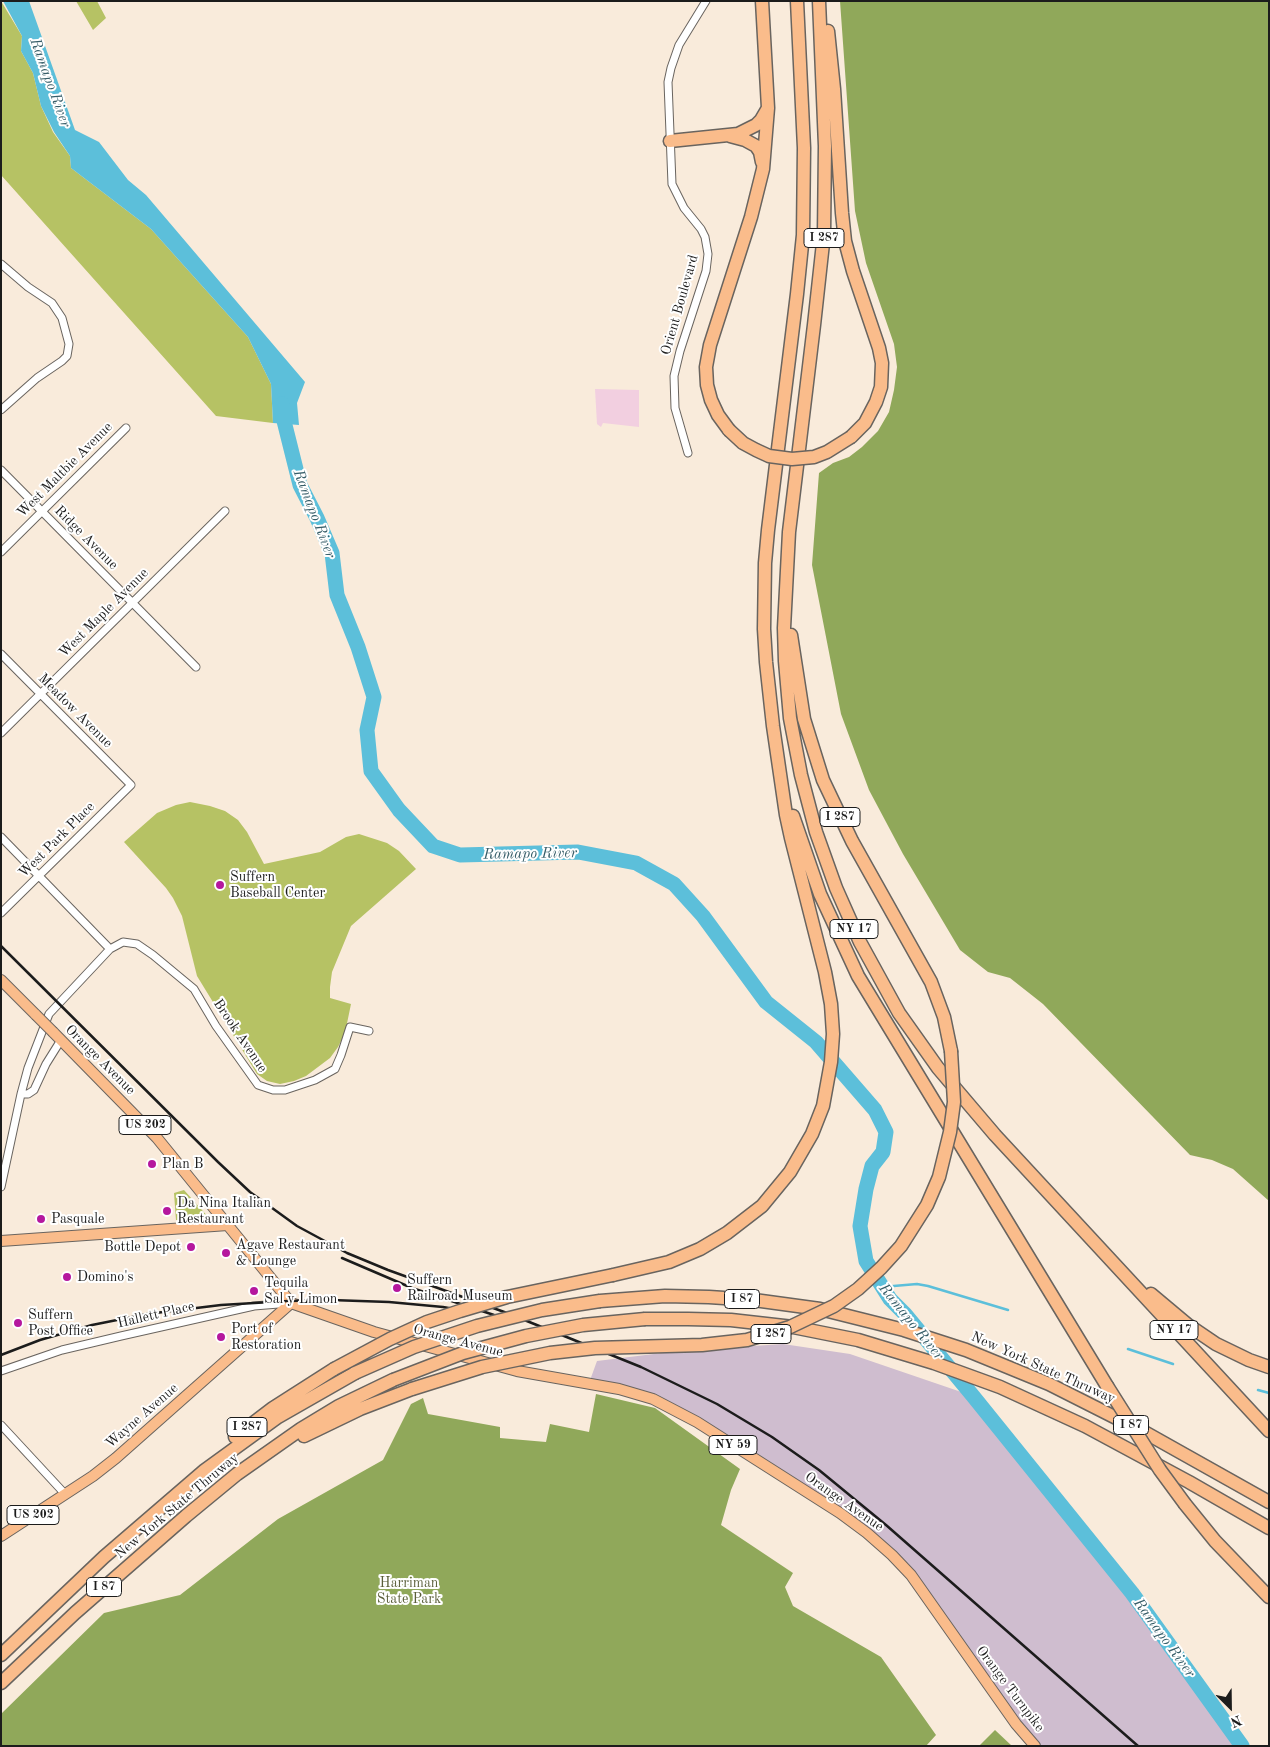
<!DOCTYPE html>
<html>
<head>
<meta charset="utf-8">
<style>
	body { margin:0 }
	#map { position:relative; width:1270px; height:1747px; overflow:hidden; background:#f9ebdb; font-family:"Old Standard TT",serif }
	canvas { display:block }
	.frame { position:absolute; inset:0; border:2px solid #1c1c1c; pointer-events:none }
	.north { position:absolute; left:1205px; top:1682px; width:50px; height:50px; -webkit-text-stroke:4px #fff; paint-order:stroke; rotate:157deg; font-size:14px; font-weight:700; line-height:20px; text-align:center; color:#1c1c1c }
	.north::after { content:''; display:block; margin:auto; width:18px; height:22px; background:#1c1c1c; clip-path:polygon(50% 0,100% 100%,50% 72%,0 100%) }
</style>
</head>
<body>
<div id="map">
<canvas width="1270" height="1747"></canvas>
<div class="frame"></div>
<div class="north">N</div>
</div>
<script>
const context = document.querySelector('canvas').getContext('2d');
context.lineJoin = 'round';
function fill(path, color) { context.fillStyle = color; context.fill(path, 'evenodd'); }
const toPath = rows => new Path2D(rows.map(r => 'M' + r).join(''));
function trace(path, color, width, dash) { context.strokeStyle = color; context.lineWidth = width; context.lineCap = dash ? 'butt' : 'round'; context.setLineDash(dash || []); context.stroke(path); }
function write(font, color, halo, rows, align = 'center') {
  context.font = font + ' "Old Standard TT",serif'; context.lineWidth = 4; context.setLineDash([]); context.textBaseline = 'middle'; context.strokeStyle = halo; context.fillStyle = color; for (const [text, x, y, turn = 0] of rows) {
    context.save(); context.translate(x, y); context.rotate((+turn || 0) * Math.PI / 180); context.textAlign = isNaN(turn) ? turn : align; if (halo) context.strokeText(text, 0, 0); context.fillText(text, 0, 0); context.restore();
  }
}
fill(toPath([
	[595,389,639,390,639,427,603,423,601,427,597,424]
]), '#f2cfe0');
fill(toPath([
	[783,1344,850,1354,973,1396,1132,1593,1242,1746,1035,1746,928,1600,867,1533,673,1408,589,1383,597,1361,678,1351]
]), '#cfbdcf');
fill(toPath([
	[1,1,22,36,21,51,33,73,41,106,53,132,70,156,71,168,151,229,248,337,271,384,273,423,216,416,1,175],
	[76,1,97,1,106,18,93,30],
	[190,802,210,806,225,811,238,820,247,832,264,864,320,852,346,837,359,834,387,843,399,851,416,869,351,926,332,972,330,987,330,998,351,1004,345,1033,338,1047,330,1058,306,1076,294,1081,280,1084,267,1081,257,1074,197,976,182,916,173,898,166,888,124,842,157,813,176,805],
	[184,1190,210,1219,176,1220,174,1193]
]), '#b6c264');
fill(toPath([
	[840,1,1269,1,1269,1201,1233,1169,1212,1160,1190,1155,1043,1004,1010,978,988,972,960,950,903,854,869,790,841,714,812,565,819,473,833,463,849,457,862,447,878,431,889,412,894,390,897,367,894,344,866,263,855,211],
	[596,1394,655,1408,740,1469,731,1490,721,1525,793,1573,785,1587,793,1606,881,1657,936,1735,926,1746,1,1746,1,1714,104,1613,180,1595,278,1519,383,1460,411,1404,423,1398,428,1414,500,1427,500,1438,546,1442,550,1424,589,1432],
	[995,1730,1012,1746,979,1746]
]), '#90a85a');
fill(toPath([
	[3,1,29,1,75,130,99,142,128,180,146,195,305,382,297,403,299,425,273,423,271,384,248,337,151,229,71,168,70,156,54,132,41,106,33,73,21,51,22,36]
]), '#5cbfda');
trace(toPath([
	[882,1287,917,1284,928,1286,1008,1310],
	[1128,1349,1173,1364],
	[1258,1390,1269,1393]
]), '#5cbfda', 2.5);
trace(toPath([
	[282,404,282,413,300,485,317,518,332,553,337,595,358,647,374,697,367,730,371,771,399,810,433,846,460,855,578,852,636,863,674,884,703,916,766,1002,816,1042,875,1110,886,1132,883,1152,872,1166,866,1189,860,1226,866,1261,890,1299,905,1314,973,1396,1132,1593,1242,1746]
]), '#5cbfda', 15);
const street = toPath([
	[1,264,28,287,52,303,62,318,69,344,67,356,62,361,37,378,1,410],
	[688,453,675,408,674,376,680,351,706,271,708,254,705,237,701,229,684,208,672,184,668,82,671,68,679,45,706,1],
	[1,470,196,667],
	[1,552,126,428],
	[1,654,131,785,1,913],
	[1,733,225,511],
	[1,837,110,949],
	[21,1094,28,1094,34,1090,46,1064,61,1040],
	[1,1187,21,1094,28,1068,49,1014,110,949,123,942,137,944,153,955,194,989,216,1026,258,1085,273,1090,285,1090,315,1080,335,1069,341,1055,350,1027,369,1031],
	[1,1371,62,1350,121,1336,254,1306,291,1303],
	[1,1425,65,1494]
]);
const primary = toPath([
	[1,980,36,1015],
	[53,1032,157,1138,291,1303,374,1332,517,1371,619,1389,653,1399,697,1422,840,1513,867,1533,892,1555,911,1575,1016,1724,1035,1746],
	[1,1241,228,1225],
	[1,1536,93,1476,116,1458,291,1303]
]);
const highway = toPath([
	[819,1,825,146,824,234,814,325,789,532,784,628,785,661,790,718,801,775,816,832,836,888,860,942,899,1013,938,1068,995,1135,1269,1431],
	[828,31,834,89,842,213,845,241,853,271,879,348,882,363,881,387,876,402,865,423,851,437],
	[730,136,745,140,756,146,760,152,762,162],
	[670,141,738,134,756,125,761,120,768,108],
	[729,430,718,415,711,400,707,385,706,367,710,345,751,217,763,169,768,108,762,1],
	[791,635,804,719,823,780,852,841,931,982,944,1017,951,1051],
	[793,816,820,894,858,976,1107,1386],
	[613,1275,669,1262,700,1249,727,1233,762,1206,790,1172,812,1134,823,1106,831,1062,833,1034,831,1004,825,972,791,838,786,815,773,726,766,662,764,629,765,563,768,530,797,294,803,235,804,148,797,1],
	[1151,1294,1188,1325,1216,1344,1249,1360,1269,1367],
	[600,1301,665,1296,709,1297,754,1300,820,1309,904,1330,966,1350,1049,1384,1146,1433,1269,1502],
	[645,1319,688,1319,731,1320,793,1327,858,1340,934,1363,1000,1387,1085,1426,1189,1482,1269,1528],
	[304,1436,360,1409,412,1389],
	[235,1437,273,1408,334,1369],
	[1185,1504,1215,1541,1269,1597],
	[1,1655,104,1557,205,1470,278,1417,355,1373],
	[1,1683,75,1613,186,1516,237,1474,301,1429,339,1406,393,1380]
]);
trace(street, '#69645f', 9);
trace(primary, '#69645f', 12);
trace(highway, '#69645f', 15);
trace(street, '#fff', 7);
trace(primary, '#fabc8b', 10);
trace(highway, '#fabc8b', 12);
trace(toPath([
	[1,946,218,1162,250,1192,297,1226,347,1253,388,1270,507,1313,641,1367,717,1404,772,1437,819,1470,886,1525,1138,1746],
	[342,1258,412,1288,494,1315],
	[1,1355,40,1340,92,1325,147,1314,221,1305,288,1301,331,1300,389,1302,443,1307,460,1310]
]), '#1c1c1c', 2.5);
const primaryBridge = toPath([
	[36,1015,53,1032]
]);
const highwayBridge = toPath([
	[729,430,743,443,756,450,769,456,792,459,814,457,827,452,851,437],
	[334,1369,390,1339,427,1322,460,1311,507,1297,613,1275],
	[355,1373,414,1347,477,1326,542,1310,600,1301],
	[393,1380,463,1353,526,1336,583,1325,645,1319],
	[1107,1386,1160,1470,1185,1504],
	[412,1389,482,1367,550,1353,595,1348,702,1345,747,1340,790,1327,834,1306,858,1289,881,1268,901,1246,927,1205,939,1177,950,1132,954,1102,951,1051]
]);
trace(primaryBridge, '#69645f', 12, []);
trace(highwayBridge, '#69645f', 15, []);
trace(primaryBridge, '#fabc8b', 10);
trace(highwayBridge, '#fabc8b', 12);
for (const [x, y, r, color] of [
	[220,885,5,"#b5179e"],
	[152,1164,5,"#b5179e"],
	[167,1211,5,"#b5179e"],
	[41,1219,5,"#b5179e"],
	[191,1247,5,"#b5179e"],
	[226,1253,5,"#b5179e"],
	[67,1277,5,"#b5179e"],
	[397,1288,5,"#b5179e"],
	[254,1291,5,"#b5179e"],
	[18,1323,5,"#b5179e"],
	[221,1337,5,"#b5179e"]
]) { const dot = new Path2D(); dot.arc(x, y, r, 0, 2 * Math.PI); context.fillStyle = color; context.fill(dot); trace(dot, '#fff', 2); }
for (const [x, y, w] of [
	[824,238,40],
	[840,817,40],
	[854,929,48],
	[145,1125,52],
	[742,1299,35],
	[1174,1330,48],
	[771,1334,40],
	[1131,1425,35],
	[247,1427,40],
	[733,1445,48],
	[33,1515,52],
	[104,1587,35]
]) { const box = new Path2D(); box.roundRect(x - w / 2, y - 9.5, w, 19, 4); context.fillStyle = '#fff'; context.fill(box); trace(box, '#1c1c1c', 1); }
write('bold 12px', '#1c1c1c', null, [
	["I 287",824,238],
	["I 287",840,817],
	["NY 17",854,929],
	["US 202",145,1125],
	["I 87",742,1299],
	["NY 17",1174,1330],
	["I 287",771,1334],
	["I 87",1131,1425],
	["I 287",247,1427],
	["NY 59",733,1445],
	["US 202",33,1515],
	["I 87",104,1587]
]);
write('14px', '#1c1c1c', '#fff', [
	["Orient Boulevard",680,305,-74],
	["West Maltbie Avenue",65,470,-45],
	["Ridge Avenue",86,538,45],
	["West Maple Avenue",104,613,-45],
	["Meadow Avenue",75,711,45],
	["West Park Place",57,840,-45],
	["Brook Avenue",240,1036,56],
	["Orange Avenue",100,1060,45],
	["Hallett Place",156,1315,-13],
	["Orange Avenue",458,1341,15],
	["New York State Thruway",1043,1368,24],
	["Wayne Avenue",142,1416,-41],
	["Orange Avenue",844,1502,35],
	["New York State Thruway",177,1506,-40],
	["Orange Turnpike",1010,1689,53]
]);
write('14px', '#1c1c1c', '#fff', [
	["Suffern",230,877],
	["Baseball Center",230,893],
	["Plan B",162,1164],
	["Da Nina Italian",177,1203],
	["Restaurant",177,1219],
	["Pasquale",51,1219],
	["Agave Restaurant",236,1245],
	["& Lounge",236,1261],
	["Bottle Depot",181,1247,"right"],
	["Domino's",77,1277],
	["Suffern",407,1280],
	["Railroad Museum",407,1296],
	["Tequila",264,1283],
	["Sal y Limon",264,1299],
	["Suffern",28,1315],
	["Post Office",28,1331],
	["Port of",231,1329],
	["Restoration",231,1345]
], 'left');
write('14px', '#5a5e39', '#fff', [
	["Harriman",409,1583],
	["State Park",409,1599]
]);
write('italic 15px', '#365d68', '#fff', [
	["Ramapo River",50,83,70],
	["Ramapo River",314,514,69],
	["Ramapo River",530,854,-1],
	["Ramapo River",911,1322,51],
	["Ramapo River",1164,1638,54]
]);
</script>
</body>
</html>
